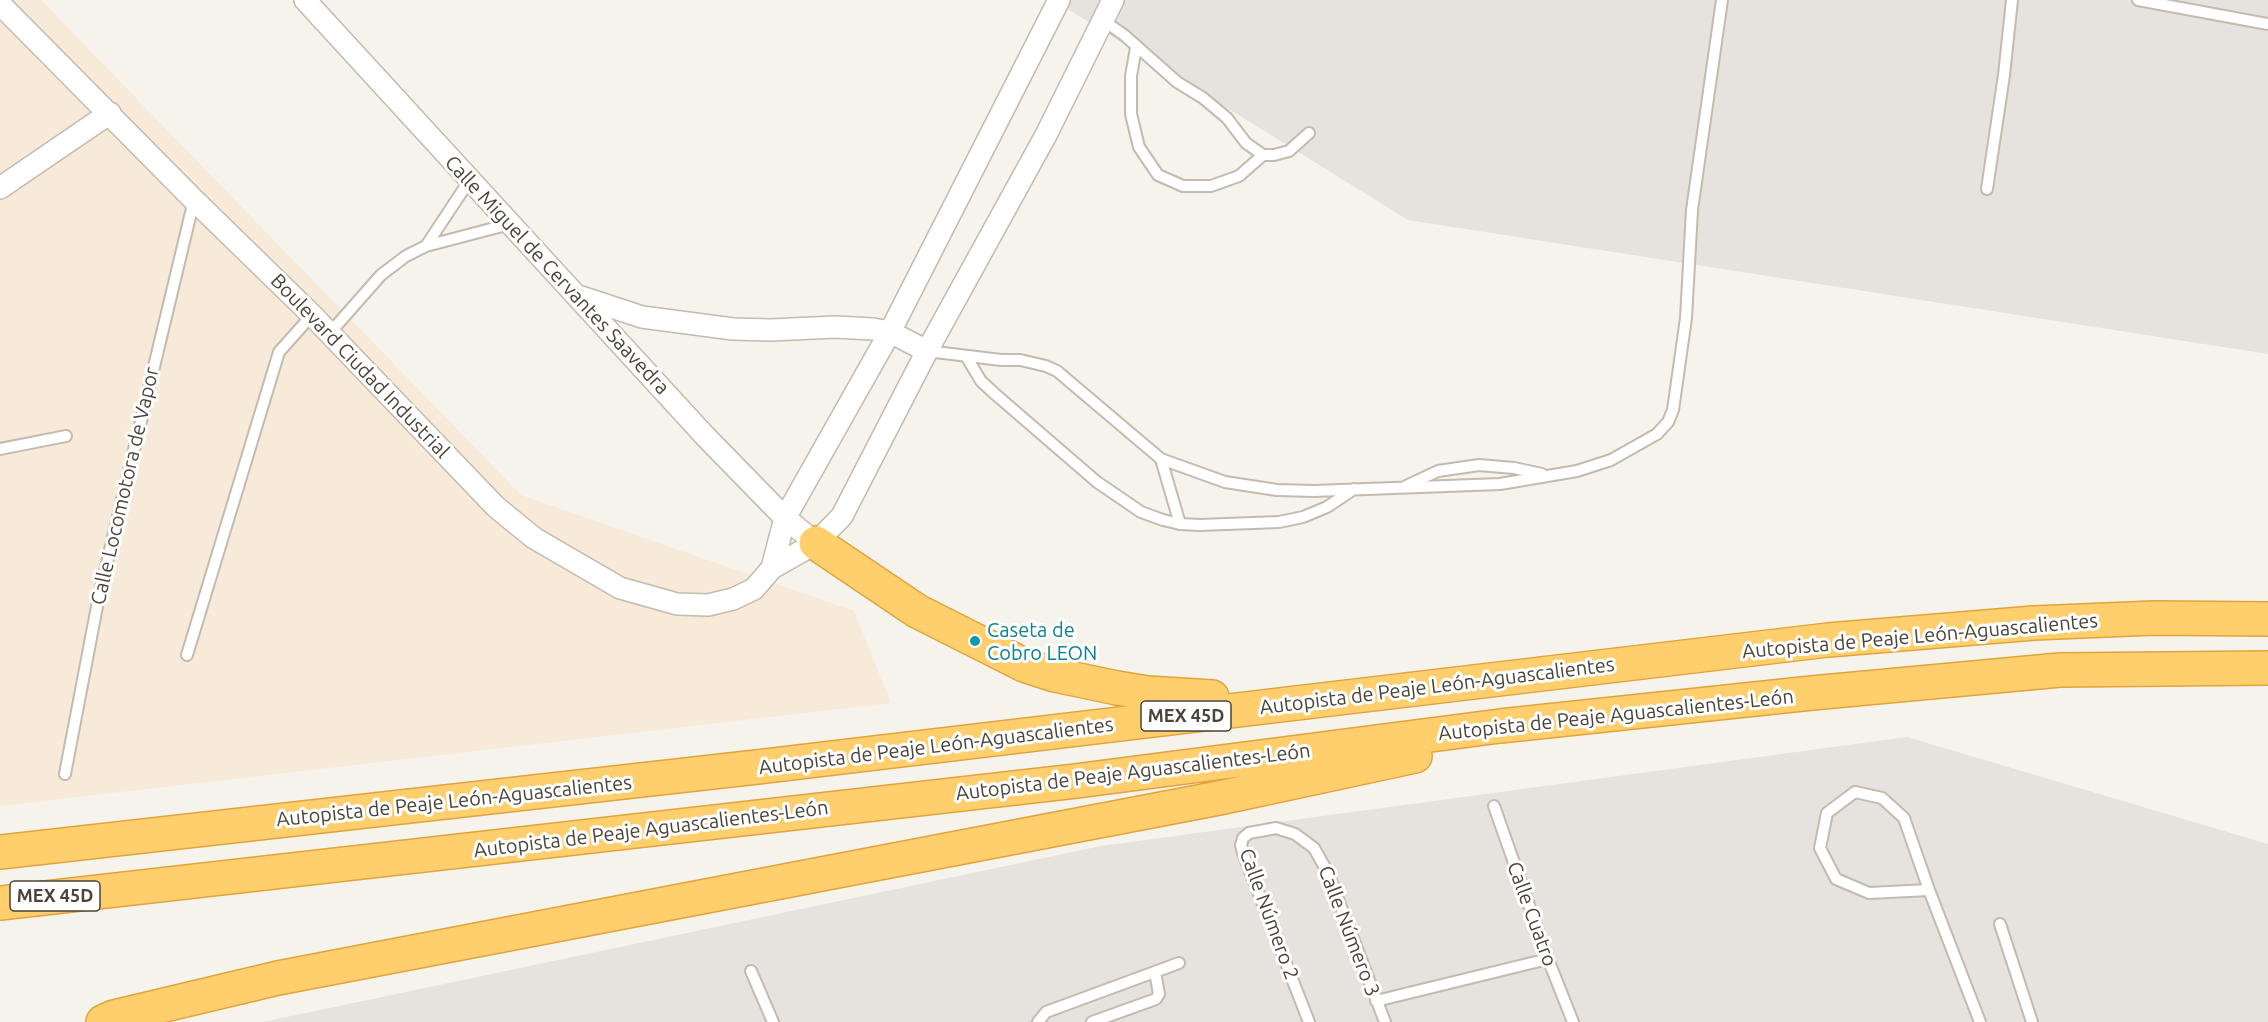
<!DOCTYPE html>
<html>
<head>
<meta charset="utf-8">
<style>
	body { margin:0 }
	canvas { display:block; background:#f6f3ec }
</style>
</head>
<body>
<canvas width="2268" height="1022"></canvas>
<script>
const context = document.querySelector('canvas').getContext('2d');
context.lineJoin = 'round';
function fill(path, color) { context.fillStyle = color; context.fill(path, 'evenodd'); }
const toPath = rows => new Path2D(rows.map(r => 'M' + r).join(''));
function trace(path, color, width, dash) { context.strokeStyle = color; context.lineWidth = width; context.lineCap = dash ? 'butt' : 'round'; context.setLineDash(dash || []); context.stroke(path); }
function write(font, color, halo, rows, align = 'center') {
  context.font = font + ' Ubuntu,sans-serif'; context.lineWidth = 6; context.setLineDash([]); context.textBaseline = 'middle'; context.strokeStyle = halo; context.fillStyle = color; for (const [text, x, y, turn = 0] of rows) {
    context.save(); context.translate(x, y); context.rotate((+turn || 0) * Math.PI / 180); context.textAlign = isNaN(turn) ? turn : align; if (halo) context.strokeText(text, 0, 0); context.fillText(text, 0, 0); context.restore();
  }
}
fill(toPath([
	[0,0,41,0,521,495,854,611,891,703,0,806]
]), '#f7ead8');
fill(toPath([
	[1053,0,2268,0,2268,354,1408,220],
	[1907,737,2268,844,2268,1022,263,1022,1101,846]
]), '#e6e2dd');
const lane = toPath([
	[2138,0,2268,24],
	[1104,21,1124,35,1177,82,1203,98,1227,118,1246,143,1263,155,1274,155,1289,151,1309,133],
	[1136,48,1131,76,1131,114,1139,147,1158,175,1183,186,1211,186,1239,176,1263,155],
	[1987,189,2004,75,2012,0],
	[426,246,469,181],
	[329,334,381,275,406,256,426,246,510,224],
	[927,351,1001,360,1020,360,1046,366,1057,371,1161,459,1225,482,1277,490,1314,491,1500,484,1577,471,1611,460,1657,434,1668,422,1673,410,1686,318,1692,210,1722,0],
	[966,356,981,381,995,394,1097,482,1141,512,1163,520,1180,524,1200,525,1279,522,1303,517,1327,507,1354,489],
	[0,449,66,436],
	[1161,459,1180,524],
	[1406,486,1438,471,1479,465,1514,468,1542,474],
	[187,655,279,352,312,315],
	[65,774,99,596,194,200],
	[1855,792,1882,798,1904,818,1929,890,1869,893,1836,879,1820,848,1827,813,1855,792],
	[1494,806,1548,959,1573,1022],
	[1929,890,1980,1022],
	[2000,924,2032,1022],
	[751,971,773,1022],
	[1376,1001,1548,959],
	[1038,1022,1046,1012,1179,963],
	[1092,1022,1156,999,1159,994,1155,972],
	[1309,1022,1243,853,1241,845,1243,838,1249,833,1276,828,1295,834,1314,848,1328,873,1385,1022]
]);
const street = toPath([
	[305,0,705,436,785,518,816,543],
	[0,4,194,200,312,315,496,507,534,538,620,588,677,604,708,605,733,599,754,589,772,568,816,543,842,516,927,351,1046,135,1113,0],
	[0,188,110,113],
	[581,297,642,317,733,329,771,330,835,327,873,329,890,332,927,351],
	[772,568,785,518,890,332,1059,0]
]);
const highway = toPath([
	[816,543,917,611,1024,665,1055,675,1117,688,1148,693,1212,697],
	[0,852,757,767,1828,640,2034,623,2154,618,2268,619],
	[0,903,1076,781,1500,726,1812,693,2060,670,2268,668],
	[103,1022,114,1017,278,978,1219,798,1415,756]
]);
trace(lane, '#c2bbae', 14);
trace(street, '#c2bbae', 24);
trace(highway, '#e0a43c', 36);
trace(lane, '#fff', 10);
trace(street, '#fff', 21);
trace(highway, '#ffcf6e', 33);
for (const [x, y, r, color] of [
	[975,641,6,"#0f9aa8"]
]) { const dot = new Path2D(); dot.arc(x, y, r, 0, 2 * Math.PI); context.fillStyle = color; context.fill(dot); trace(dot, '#fff', 2); }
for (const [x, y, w] of [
	[1186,716,90],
	[55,896,90]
]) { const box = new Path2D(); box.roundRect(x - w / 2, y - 15, w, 30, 4.5); context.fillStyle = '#fff'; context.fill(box); trace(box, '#4b4439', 1.5); }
write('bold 18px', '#4b4439', null, [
	["MEX 45D",1186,716],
	["MEX 45D",55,896]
]);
write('20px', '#4b4439', '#fff', [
	["Calle Miguel de Cervantes Saavedra",557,275,47],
	["Boulevard Ciudad Industrial",360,366,46],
	["Calle Locomotora de Vapor",125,486,-77],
	["Autopista de Peaje León-Aguascalientes",1920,636,-5],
	["Autopista de Peaje León-Aguascalientes",1437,686,-7],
	["Autopista de Peaje Aguascalientes-León",1616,715,-6],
	["Autopista de Peaje León-Aguascalientes",936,746,-7],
	["Autopista de Peaje Aguascalientes-León",1133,772,-7],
	["Autopista de Peaje León-Aguascalientes",454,801,-6],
	["Autopista de Peaje Aguascalientes-León",651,829,-7],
	["Calle Número 2",1269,914,70],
	["Calle Cuatro",1532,914,70],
	["Calle Número 3",1349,931,69]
]);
write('20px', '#0d838f', '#fff', [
	["Caseta de",987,630],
	["Cobro LEON",987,653]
], 'left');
</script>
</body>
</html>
